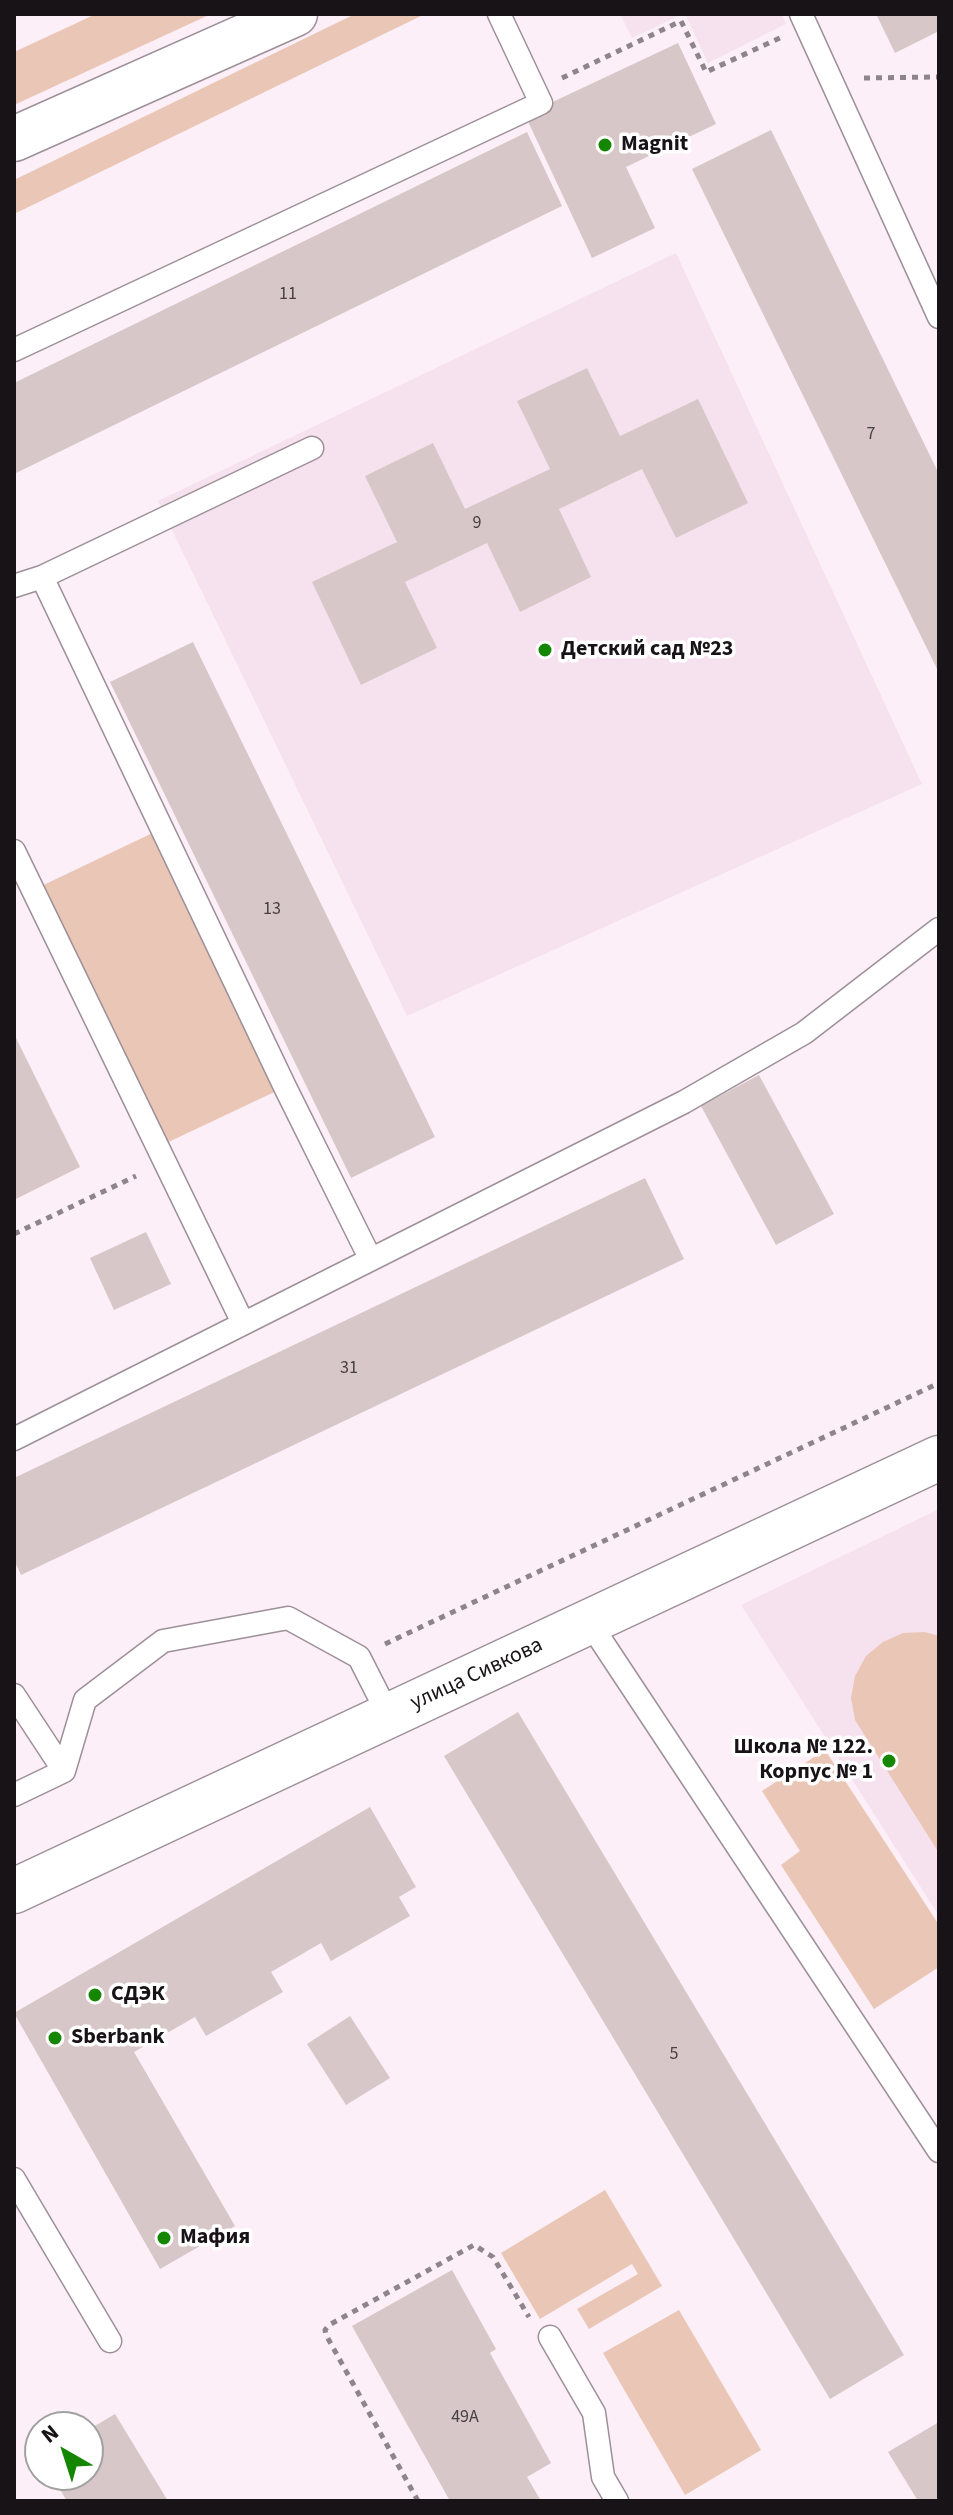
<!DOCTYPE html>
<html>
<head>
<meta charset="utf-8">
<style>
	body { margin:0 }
	#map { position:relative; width:953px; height:2515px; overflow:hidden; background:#fdeff7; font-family:"Source Sans 3",sans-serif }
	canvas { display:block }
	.frame { position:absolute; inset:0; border:16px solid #171316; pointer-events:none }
	.north { position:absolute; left:24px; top:2411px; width:80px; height:80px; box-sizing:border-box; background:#fff; border:2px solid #a2a1a2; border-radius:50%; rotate:321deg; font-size:22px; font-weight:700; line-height:32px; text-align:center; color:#171316 }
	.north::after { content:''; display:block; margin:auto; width:28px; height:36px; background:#148600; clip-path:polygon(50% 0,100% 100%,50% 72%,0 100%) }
</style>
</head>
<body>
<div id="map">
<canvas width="953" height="2515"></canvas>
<div class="frame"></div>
<div class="north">N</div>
</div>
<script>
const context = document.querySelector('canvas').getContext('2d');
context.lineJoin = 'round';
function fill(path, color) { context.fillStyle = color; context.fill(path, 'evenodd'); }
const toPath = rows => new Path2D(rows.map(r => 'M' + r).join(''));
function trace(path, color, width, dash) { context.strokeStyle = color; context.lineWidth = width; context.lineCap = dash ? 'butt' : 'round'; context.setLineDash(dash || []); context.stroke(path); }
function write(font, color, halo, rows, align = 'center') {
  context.font = font + ' "Source Sans 3",sans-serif'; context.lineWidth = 7; context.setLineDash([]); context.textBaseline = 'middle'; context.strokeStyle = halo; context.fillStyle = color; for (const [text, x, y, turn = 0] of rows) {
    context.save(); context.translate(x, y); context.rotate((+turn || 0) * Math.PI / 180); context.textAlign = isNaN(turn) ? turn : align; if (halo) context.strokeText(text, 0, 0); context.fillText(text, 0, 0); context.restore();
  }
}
fill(toPath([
	[620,14,683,14,632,38],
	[685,14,782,14,786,24,708,63],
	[676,253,922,784,407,1016,158,501],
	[939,1509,939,1916,741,1605]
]), '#f6e2ef');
fill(toPath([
	[96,14,211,14,14,105,14,52],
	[355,14,425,14,14,214,14,180],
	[163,828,285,1087,158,1147,33,890],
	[925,1632,939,1636,939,1853,855,1720,851,1698,855,1676,866,1656,883,1642,903,1633],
	[825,1750,939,1925,939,1967,874,2009,781,1865,800,1851,762,1791],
	[605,2190,662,2286,589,2329,577,2309,638,2274,632,2264,540,2319,501,2253],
	[679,2310,761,2450,685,2495,603,2353]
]), '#eac6b6');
fill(toPath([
	[876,14,939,14,939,31,895,53],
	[678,43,716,124,626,167,655,228,592,258,525,115],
	[771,130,939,474,939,673,692,169],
	[527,132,562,206,14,474,14,383],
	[587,368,620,436,698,399,748,503,676,538,642,469,559,509,591,577,520,612,487,543,405,582,437,648,361,685,312,582,397,542,365,476,433,443,465,509,550,469,517,401],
	[193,642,435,1137,351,1178,110,682],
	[14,1034,80,1167,14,1200],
	[759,1075,834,1214,776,1245,701,1106],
	[645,1178,684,1259,21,1575,14,1560,14,1478],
	[146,1232,171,1284,114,1310,90,1258],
	[518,1712,904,2355,830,2399,444,1756],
	[370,1807,416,1887,399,1897,410,1916,331,1961,321,1943,271,1972,283,1992,206,2036,195,2017,134,2052,235,2226,160,2269,14,2013],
	[350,2016,390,2078,346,2105,307,2044],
	[452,2270,496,2349,490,2353,551,2463,527,2477,541,2501,450,2501,352,2326],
	[115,2414,168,2501,67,2501,51,2475,88,2475,88,2430],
	[939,2422,939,2501,918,2501,888,2452]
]), '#d8c7c8');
const lane = toPath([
	[801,14,939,317],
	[14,350,541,103,499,14],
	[42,577,285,1087,370,1258],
	[14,586,42,577,312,448],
	[14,851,243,1323],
	[14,1439,684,1102,804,1033,939,929],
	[589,1622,939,2151],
	[14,1695,64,1771],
	[14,1795,64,1771,85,1700,163,1641,288,1618,359,1657,389,1716],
	[14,2179,110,2341],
	[550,2337,594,2413,603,2477,617,2501]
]);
const street = toPath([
	[14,139,295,14],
	[14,1891,939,1458]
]);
trace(lane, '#9d9098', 25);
trace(street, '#9d9098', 47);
trace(toPath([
	[562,78,681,21,706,72,780,38],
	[864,78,939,77],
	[14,1234,136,1176],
	[385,1644,939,1383],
	[418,2501,326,2335,325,2330,329,2325,474,2245,493,2257,529,2317]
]), '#8e858a', 5, [6, 6]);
trace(lane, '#fff', 22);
trace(street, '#fff', 44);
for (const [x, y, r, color] of [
	[605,145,8,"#148600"],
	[545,650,8,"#148600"],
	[889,1761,8,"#148600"],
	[95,1995,8,"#148600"],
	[55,2038,8,"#148600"],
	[164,2238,8,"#148600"]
]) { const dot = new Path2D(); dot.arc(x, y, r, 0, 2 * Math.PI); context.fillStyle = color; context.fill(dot); trace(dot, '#fff', 3); }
write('18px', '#474042', null, [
	["11",288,295],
	["7",871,435],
	["9",477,524],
	["13",272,910],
	["31",349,1369],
	["5",674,2055],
	["49А",465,2418]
]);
write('bold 22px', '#171316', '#fff', [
	["Magnit",621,145],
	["Детский сад №23",561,650],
	["Школа № 122.",873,1748,"right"],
	["Корпус № 1",873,1773,"right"],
	["СДЭК",111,1995],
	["Sberbank",71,2038],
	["Мафия",180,2238]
], 'left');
write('22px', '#171316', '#fff', [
	["улица Сивкова",477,1675,-25]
]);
</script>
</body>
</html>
